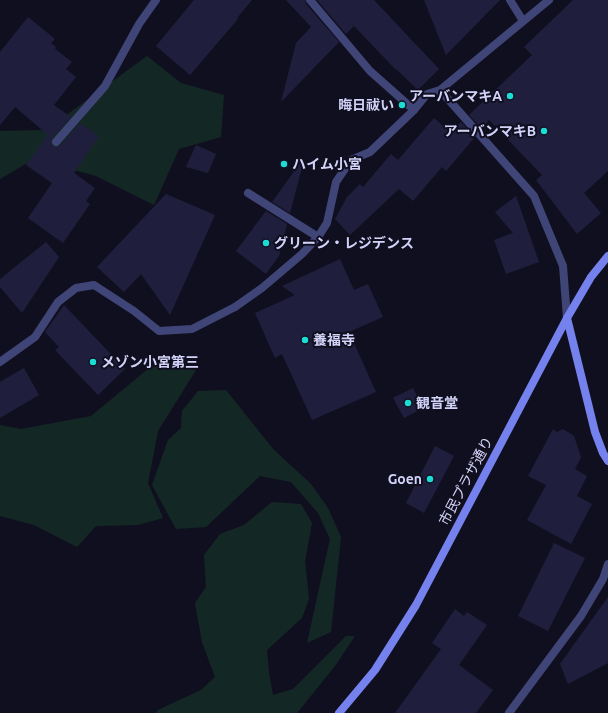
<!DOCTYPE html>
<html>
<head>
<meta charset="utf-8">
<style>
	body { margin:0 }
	canvas { display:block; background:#100f1f }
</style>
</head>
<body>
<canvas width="608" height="713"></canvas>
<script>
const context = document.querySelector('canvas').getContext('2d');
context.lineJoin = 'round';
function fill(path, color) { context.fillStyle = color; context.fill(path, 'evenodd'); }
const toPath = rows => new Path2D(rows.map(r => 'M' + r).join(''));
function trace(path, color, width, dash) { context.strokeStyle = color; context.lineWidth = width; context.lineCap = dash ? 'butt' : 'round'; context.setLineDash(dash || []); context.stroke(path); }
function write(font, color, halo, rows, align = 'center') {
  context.font = font + ' Ubuntu,"Noto Sans JP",sans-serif'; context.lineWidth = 4; context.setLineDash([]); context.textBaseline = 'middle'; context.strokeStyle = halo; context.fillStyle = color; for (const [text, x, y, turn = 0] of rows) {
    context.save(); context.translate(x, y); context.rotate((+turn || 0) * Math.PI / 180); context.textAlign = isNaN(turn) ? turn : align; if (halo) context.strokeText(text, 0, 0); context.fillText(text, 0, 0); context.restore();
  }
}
fill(toPath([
	[147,56,181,83,224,95,221,137,179,149,154,205,96,176,34,159,0,179,0,131,46,130],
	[154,364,196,370,158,431,148,483,163,518,138,525,96,526,77,547,34,525,0,516,0,425,21,429,91,416],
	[226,390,273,449,311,484,328,508,341,537,331,632,307,643,330,539,318,513,291,482,260,476,206,527,176,529,152,485,168,440,181,428,182,411,198,391],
	[272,502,301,504,312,523,305,561,309,599,302,618,267,650,269,673,273,695,293,689,346,636,355,636,335,666,297,713,156,713,158,710,201,690,215,677,202,642,195,603,206,587,204,555,220,534,244,525]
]), '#132824');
fill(toPath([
	[194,0,252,0,237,18,238,19,190,75,156,46],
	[286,0,305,0,306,4,339,42,281,102,296,43,311,27],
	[317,0,374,0,439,69,418,90,396,69,396,70,354,26,346,34],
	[424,0,500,0,446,55],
	[573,0,608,0,608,171,584,193,601,213,577,234,536,180,542,175,489,120,482,129,469,115,532,55,524,47],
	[28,17,55,39,51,43,56,47,55,49,72,62,66,69,76,77,54,105,71,117,52,138,51,144,55,147,60,146,80,123,99,136,74,173,95,188,86,201,90,204,63,243,28,218,52,183,26,165,48,135,15,107,0,125,0,52],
	[434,118,450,132,461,122,475,137,446,171,442,167,413,201,399,189,350,235,335,219,347,197,360,184,363,187,391,154,398,160],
	[196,145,216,154,208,173,186,167],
	[303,159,304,160,290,213,272,202],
	[166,194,215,215,170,315,141,274,124,292,97,267],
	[516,196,539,262,506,274,494,240,513,233,495,212],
	[266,211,287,224,279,256,266,274,236,251,251,231,252,231,253,228],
	[46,242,59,257,22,313,0,287,0,279],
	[340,259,354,290,368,284,383,317,349,332,376,392,312,420,282,354,275,358,255,313,295,295,282,286],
	[64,305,125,369,98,395,55,350,59,347,45,332],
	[24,368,39,395,0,418,0,382],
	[413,388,423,408,404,418,393,398],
	[553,429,557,432,563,429,574,436,581,457,575,469,587,476,577,496,592,504,571,544,527,520,546,485,528,476],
	[435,446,454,456,424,513,406,503],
	[554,543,585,558,548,631,518,616],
	[608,597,608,663,568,684,560,664],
	[455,609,464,616,467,612,487,625,459,665,493,690,476,713,395,713,441,649,432,643]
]), '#201e3d');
trace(toPath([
	[310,0,370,71,414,110],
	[248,193,318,237],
	[0,362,35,337,58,302,76,288,94,285,134,311,159,331,192,329,235,307]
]), '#404578', 8);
trace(toPath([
	[510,0,523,21],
	[549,0,440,90,534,196,563,266,567,318],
	[56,142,105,86,139,24,156,0],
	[235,307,262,288,302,254,318,237,327,223,336,182,351,160,370,152,414,110,427,94,440,90],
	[509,713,581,616,603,579,608,564]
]), '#404578', 8);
trace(toPath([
	[567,318,595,432,603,453,608,461],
	[339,713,375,670,416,605,567,318,591,277,608,256]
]), '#7582ee', 8);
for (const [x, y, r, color] of [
	[510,96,4,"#1cdcd6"],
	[402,105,4,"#1cdcd6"],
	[544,131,4,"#1cdcd6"],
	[284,164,4,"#1cdcd6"],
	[266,243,4,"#1cdcd6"],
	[305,340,4,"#1cdcd6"],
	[93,362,4,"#1cdcd6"],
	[408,403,4,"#1cdcd6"],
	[430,479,4,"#1cdcd6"]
]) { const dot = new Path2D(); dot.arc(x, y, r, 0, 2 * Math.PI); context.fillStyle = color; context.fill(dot); trace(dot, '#100f1f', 1.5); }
write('bold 14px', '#d3d3f9', '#100f1f', [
	["アーバンマキA",502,96,"right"],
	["晦日祓い",394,105,"right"],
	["アーバンマキB",536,131,"right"],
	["ハイム小宮",292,164],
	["グリーン・レジデンス",274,243],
	["養福寺",313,340],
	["メゾン小宮第三",101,362],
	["観音堂",416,403],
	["Goen",422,479,"right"]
], 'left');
write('14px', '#d3d3f9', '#100f1f', [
	["市民プラザ通り",466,481,-62]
]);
</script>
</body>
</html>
